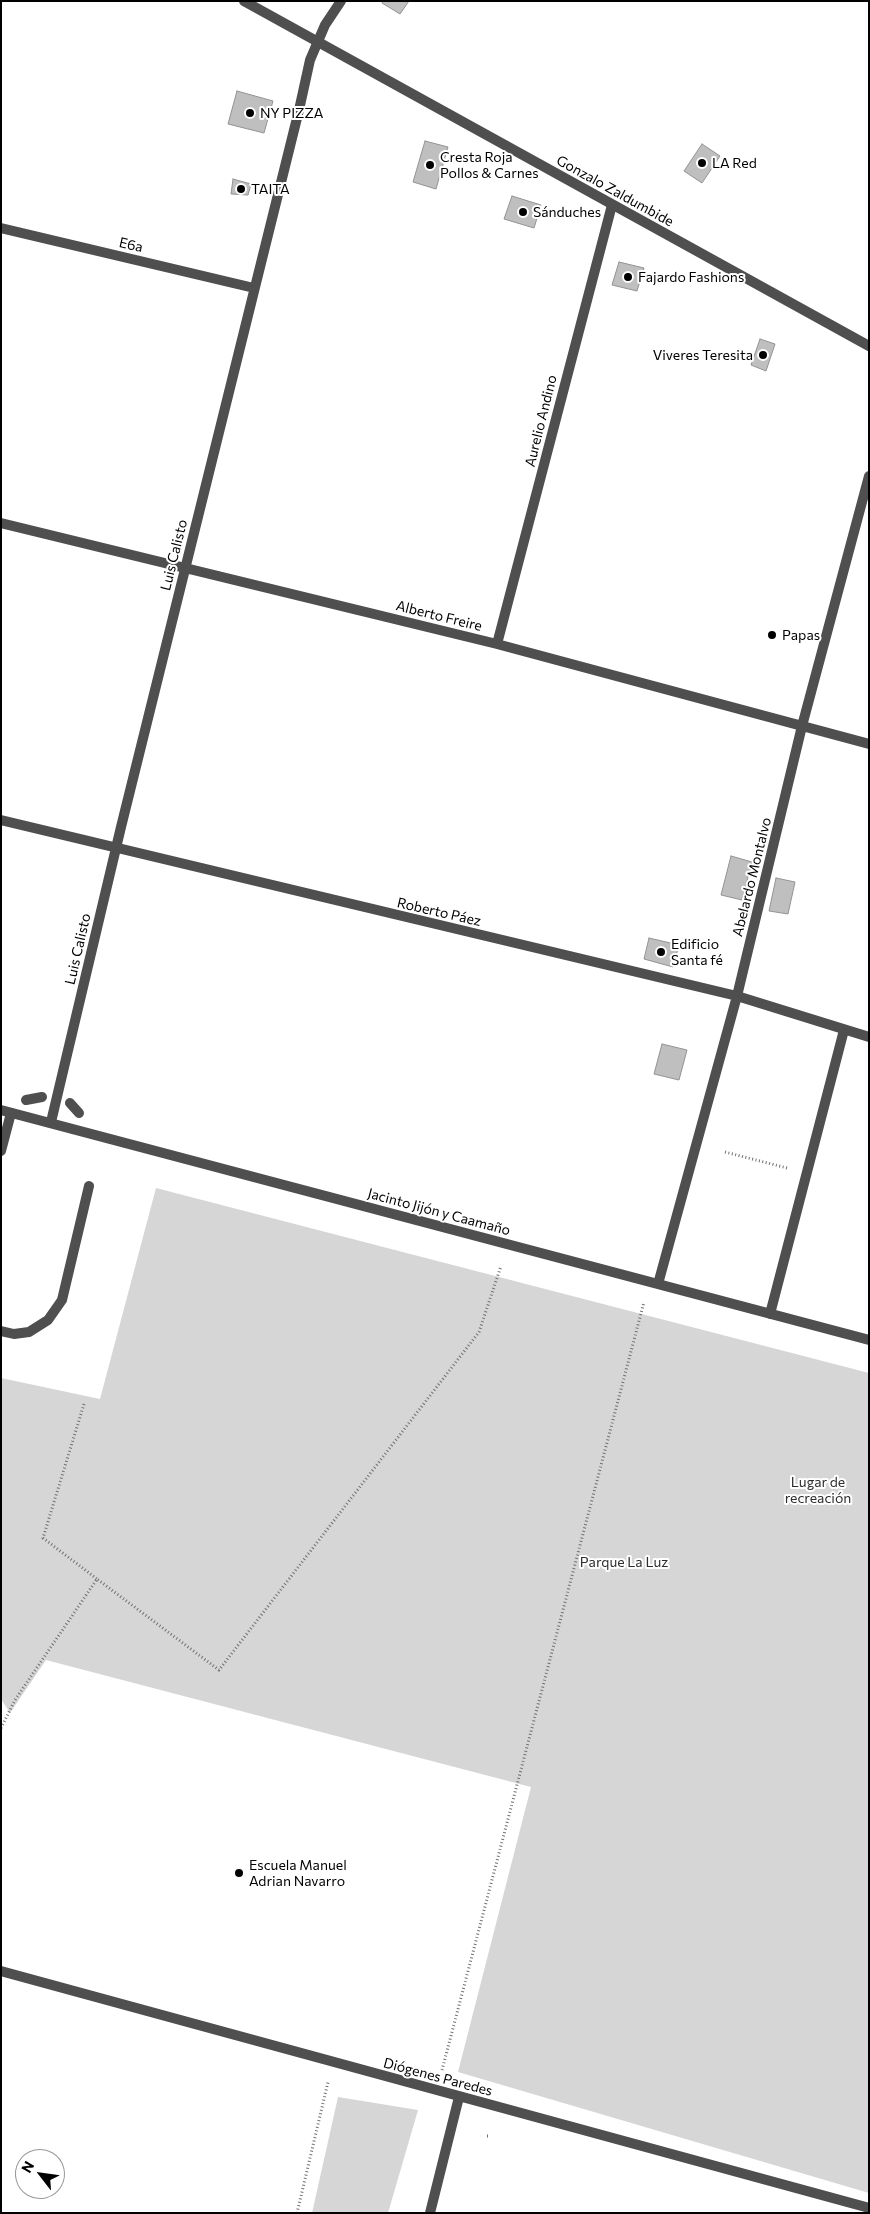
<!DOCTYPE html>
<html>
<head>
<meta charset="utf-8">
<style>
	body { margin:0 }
	#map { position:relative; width:870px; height:2214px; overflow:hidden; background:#fff; font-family:Commissioner,sans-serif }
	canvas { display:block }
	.frame { position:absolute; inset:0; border:2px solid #000; pointer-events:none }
	.north { position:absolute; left:15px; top:2149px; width:50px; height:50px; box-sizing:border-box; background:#fff; border:1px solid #999; border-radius:50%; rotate:300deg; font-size:14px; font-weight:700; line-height:20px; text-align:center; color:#000 }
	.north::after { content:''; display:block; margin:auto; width:18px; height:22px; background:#000; clip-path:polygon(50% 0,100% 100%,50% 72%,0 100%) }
</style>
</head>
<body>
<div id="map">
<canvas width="870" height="2214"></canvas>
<div class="frame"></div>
<div class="north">N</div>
</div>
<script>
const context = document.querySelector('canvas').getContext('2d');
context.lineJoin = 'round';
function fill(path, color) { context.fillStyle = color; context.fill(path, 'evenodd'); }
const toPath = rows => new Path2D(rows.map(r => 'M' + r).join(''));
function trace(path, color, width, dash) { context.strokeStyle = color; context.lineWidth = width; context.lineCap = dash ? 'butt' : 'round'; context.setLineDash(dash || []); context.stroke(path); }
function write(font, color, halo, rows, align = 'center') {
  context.font = font + ' Commissioner,sans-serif'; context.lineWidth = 4; context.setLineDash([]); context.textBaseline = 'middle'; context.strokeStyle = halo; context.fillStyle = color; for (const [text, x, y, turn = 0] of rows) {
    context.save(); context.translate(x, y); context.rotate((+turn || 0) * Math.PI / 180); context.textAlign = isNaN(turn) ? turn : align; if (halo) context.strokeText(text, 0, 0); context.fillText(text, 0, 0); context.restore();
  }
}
fill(toPath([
	[156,1188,869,1373,869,2193,458,2072,531,1787,46,1660,10,1713,1,1699,1,1378,100,1399],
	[338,2097,418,2110,388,2213,312,2213]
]), '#d6d6d6');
const building = toPath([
	[383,1,409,1,400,14,382,3,383,1],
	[237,91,273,101,264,133,228,124,237,91],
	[425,141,448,147,436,189,413,182,425,141],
	[702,144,720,156,702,183,684,171,702,144],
	[233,179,251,184,248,195,231,194,233,179],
	[512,196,541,205,534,228,504,219,512,196],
	[619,262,644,268,637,291,612,285,619,262],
	[760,339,775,344,766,371,751,365,760,339],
	[731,856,752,862,742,900,721,895,731,856],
	[776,878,795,882,788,914,769,911,776,878],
	[649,938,679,945,673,967,644,959,649,938],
	[662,1044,687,1050,679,1080,654,1074,662,1044]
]);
fill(building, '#bfbfbf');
trace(building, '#939393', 1);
trace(toPath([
	[725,1152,787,1168],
	[84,1404,43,1538,97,1579],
	[1,1728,15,1700,97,1579,219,1670,479,1332,501,1266],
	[442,2070,644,1302],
	[487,2136,489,2136],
	[297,2213,328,2082]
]), '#717171', 3, [1, 2.5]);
trace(toPath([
	[1,1151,11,1113],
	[1,1331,14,1334,29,1332,48,1320,62,1300,89,1186]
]), '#4f4f4f', 10);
trace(toPath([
	[26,1100,42,1097],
	[70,1103,79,1113]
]), '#4f4f4f', 10);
trace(toPath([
	[1,228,254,288],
	[1,523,497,644,869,744],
	[497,644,612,205],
	[1,820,737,996,869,1037],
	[1,1110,869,1340],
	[51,1122,121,827,299,110,310,60,325,25,341,1],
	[658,1284,737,996,802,726,869,476],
	[770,1314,844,1030],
	[1,1971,869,2208],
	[430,2213,459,2097]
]), '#4f4f4f', 10);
trace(toPath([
	[244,1,869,346]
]), '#4f4f4f', 10);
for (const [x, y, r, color] of [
	[250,113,5,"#000"],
	[702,163,5,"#000"],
	[430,165,5,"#000"],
	[241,189,5,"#000"],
	[523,212,5,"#000"],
	[628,277,5,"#000"],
	[763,355,5,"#000"],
	[772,635,5,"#000"],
	[661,952,5,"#000"],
	[239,1873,5,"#000"]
]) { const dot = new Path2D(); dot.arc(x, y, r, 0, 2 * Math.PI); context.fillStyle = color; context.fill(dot); trace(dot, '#fff', 2); }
write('14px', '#000', '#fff', [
	["NY PIZZA",260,113],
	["Cresta Roja",440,157],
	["Pollos & Carnes",440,173],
	["LA Red",712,163],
	["TAITA",251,189],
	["Sánduches",533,212],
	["Fajardo Fashions",638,277],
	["Viveres Teresita",753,355,"right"],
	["Papas",782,635],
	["Edificio",671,944],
	["Santa fé",671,960],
	["Escuela Manuel",249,1865],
	["Adrian Navarro",249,1881]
], 'left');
write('14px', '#000', '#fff', [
	["Gonzalo Zaldumbide",615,191,29],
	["E6a",131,245,13],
	["Aurelio Andino",541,421,-76],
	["Luis Calisto",174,555,-76],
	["Alberto Freire",439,616,14],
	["Abelardo Montalvo",752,877,-76],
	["Roberto Páez",439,912,13],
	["Luis Calisto",78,949,-77],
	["Jacinto Jijón y Caamaño",439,1212,15],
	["Diógenes Paredes",438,2077,15]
]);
write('14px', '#2d2d2d', '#fff', [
	["Lugar de",818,1482],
	["recreación",818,1498],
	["Parque La Luz",624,1562]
]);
</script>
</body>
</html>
